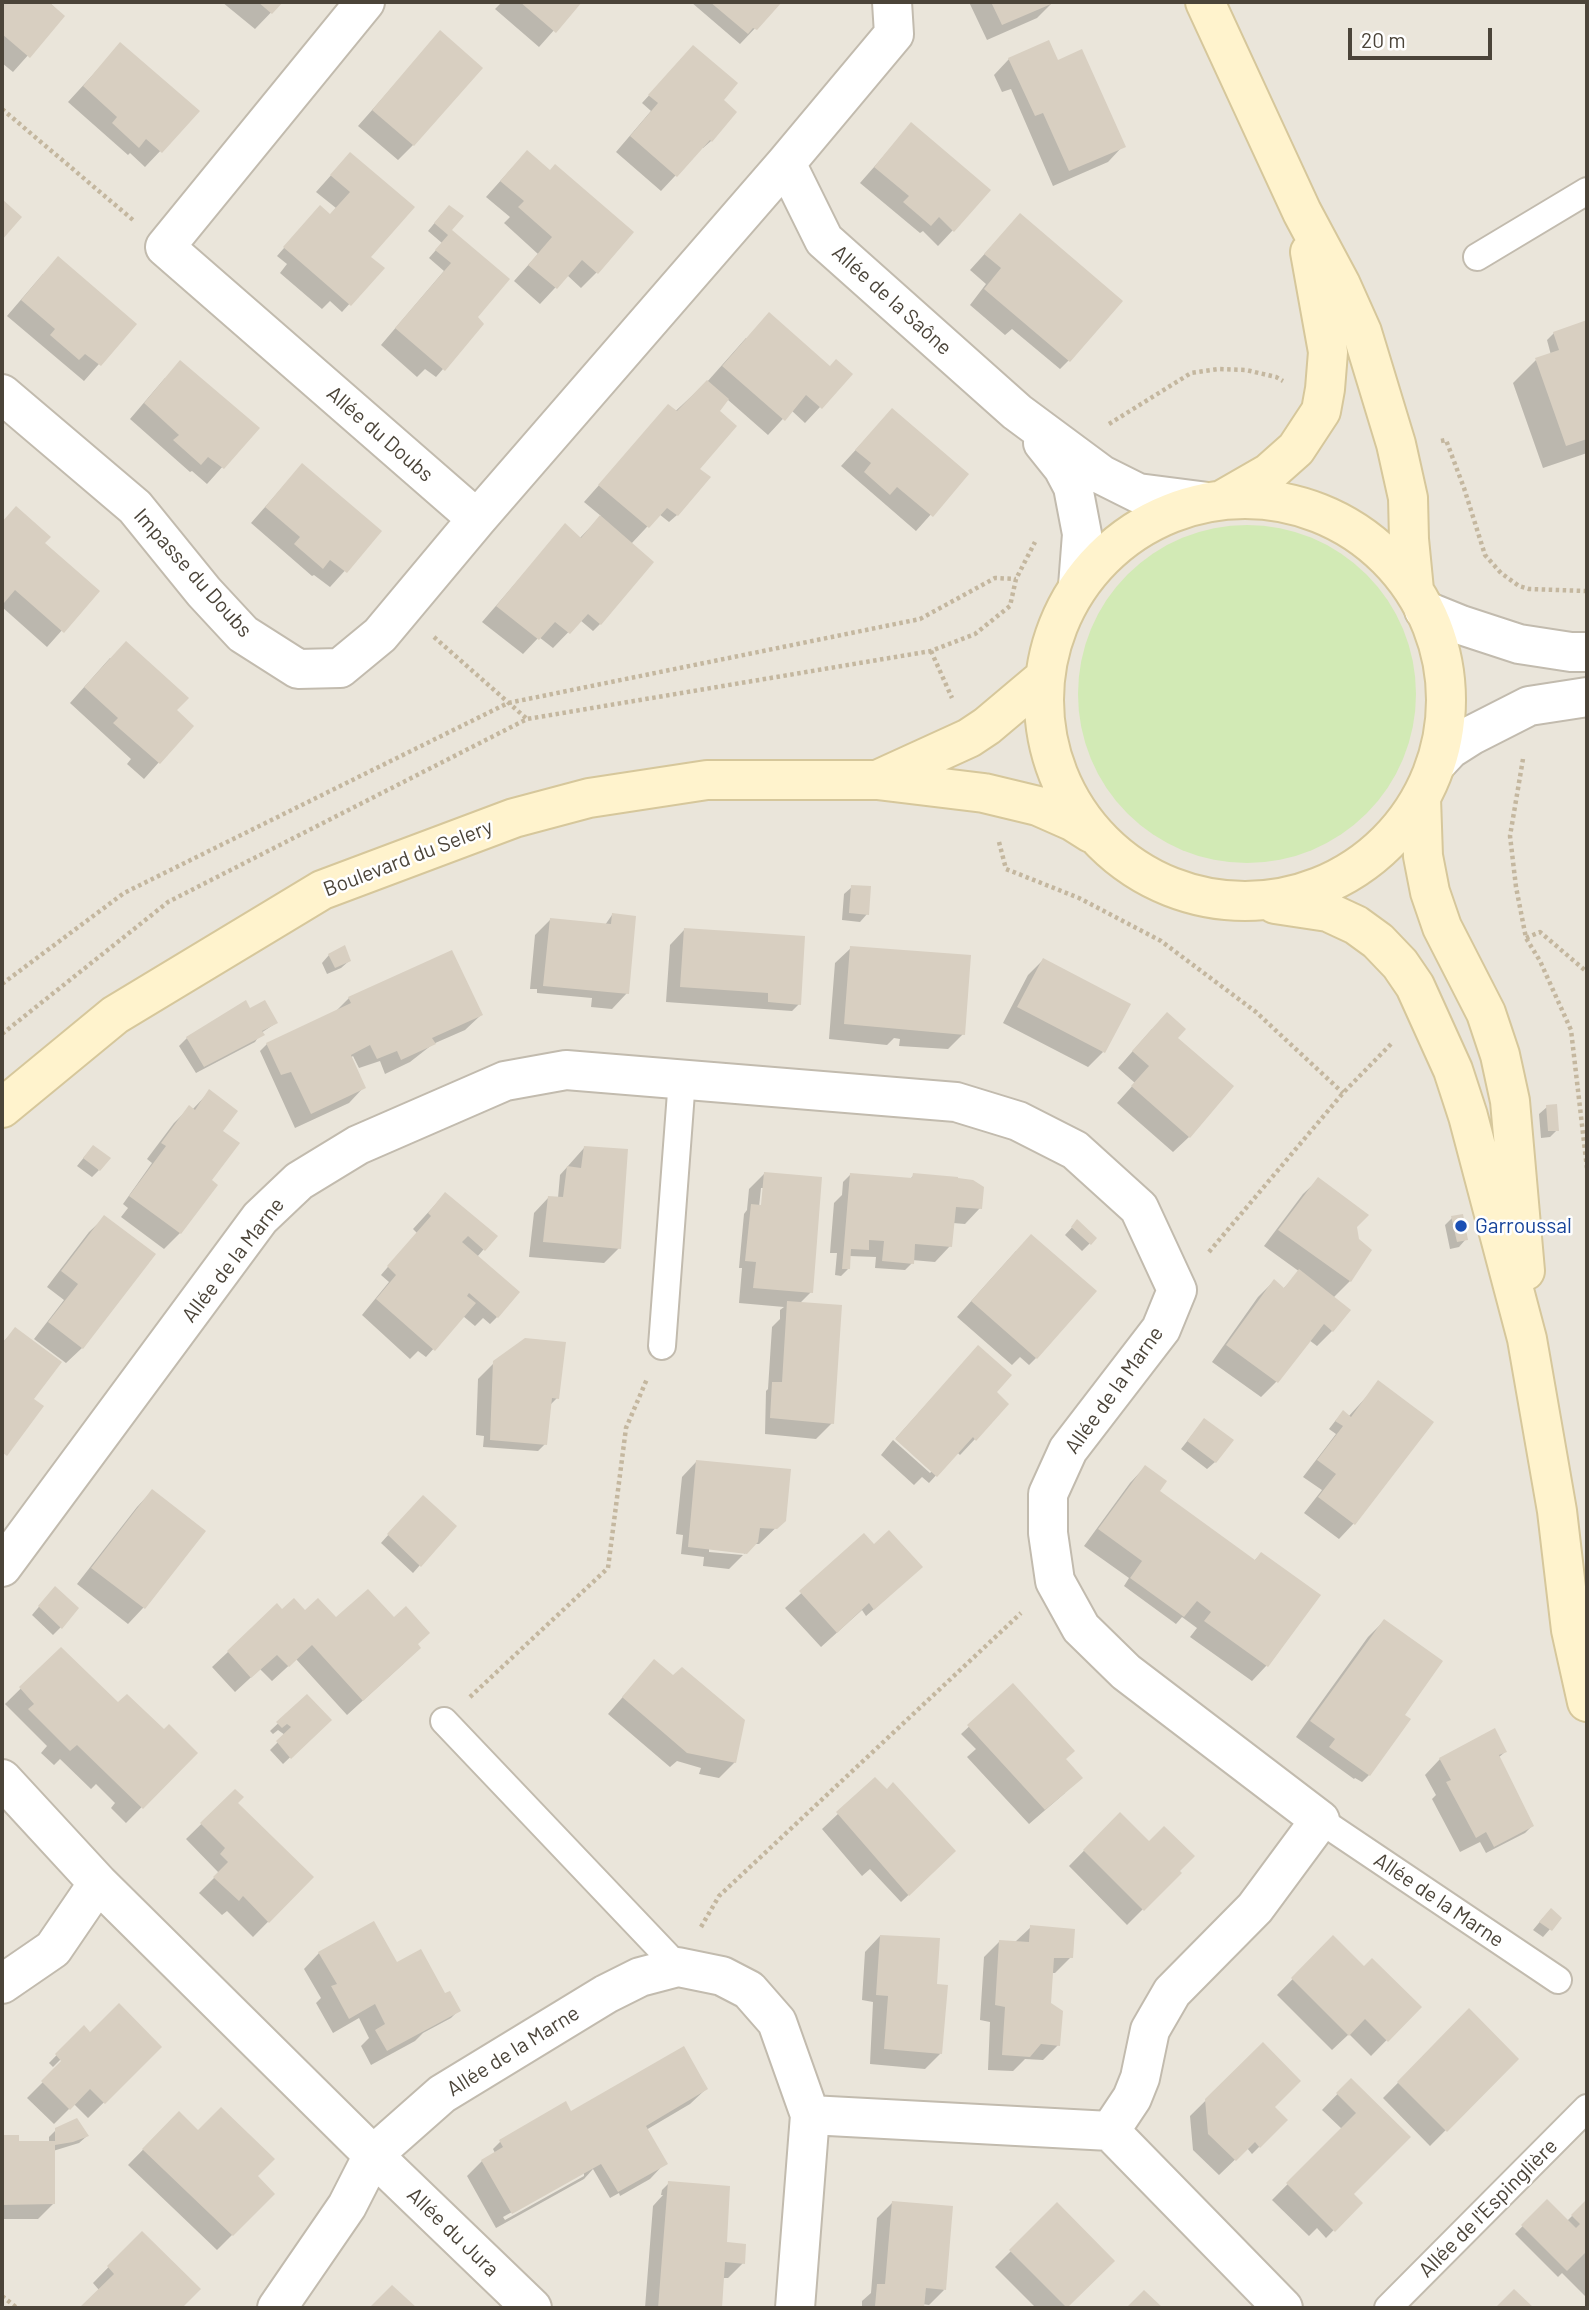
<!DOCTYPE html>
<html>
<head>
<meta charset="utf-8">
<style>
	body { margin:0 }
	#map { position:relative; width:1589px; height:2310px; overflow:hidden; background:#f6f3ec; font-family:Barlow,sans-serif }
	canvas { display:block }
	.frame { position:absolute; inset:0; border:4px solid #4b4439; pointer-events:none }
	.scale { position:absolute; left:1348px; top:28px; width:144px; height:32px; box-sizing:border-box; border:4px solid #4b4439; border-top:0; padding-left:9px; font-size:21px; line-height:24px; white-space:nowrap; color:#4b4439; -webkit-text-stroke:5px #fff; paint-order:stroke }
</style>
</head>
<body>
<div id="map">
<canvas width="1589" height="2310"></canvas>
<div class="frame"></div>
<div class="scale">20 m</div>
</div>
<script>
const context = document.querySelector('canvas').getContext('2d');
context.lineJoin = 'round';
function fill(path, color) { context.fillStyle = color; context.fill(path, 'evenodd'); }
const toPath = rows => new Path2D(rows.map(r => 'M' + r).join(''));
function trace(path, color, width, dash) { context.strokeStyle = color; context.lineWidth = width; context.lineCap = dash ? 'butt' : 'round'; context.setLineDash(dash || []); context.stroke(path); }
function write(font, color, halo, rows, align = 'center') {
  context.font = font + ' Barlow,sans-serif'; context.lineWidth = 5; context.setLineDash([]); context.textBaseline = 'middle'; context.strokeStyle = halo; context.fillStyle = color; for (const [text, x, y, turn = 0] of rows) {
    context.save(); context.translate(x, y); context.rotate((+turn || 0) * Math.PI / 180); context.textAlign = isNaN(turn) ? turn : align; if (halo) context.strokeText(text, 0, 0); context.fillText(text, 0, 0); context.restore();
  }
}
fill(toPath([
	[2,2,1587,2,1587,2308,2,2308]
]), '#eae5da');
fill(toPath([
	'1078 694a169 169 0 1 1 338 0a169 169 0 1 1-338 0Z'
]), '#d2eab5');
fill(toPath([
	[2,2,49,2,63,16,13,72,2,63],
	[222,2,281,2,255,29],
	[502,2,579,2,539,47,495,9],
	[691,2,780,2,740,44],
	[969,2,1053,2,1037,18,987,40],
	[440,33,413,145,398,160,358,126],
	[120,45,198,111,145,167,130,153,128,155,68,102],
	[1009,59,1057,63,1123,146,1108,162,1053,186,1011,89,1002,92,994,75],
	[664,79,721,100,735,112,711,141,703,148,702,147,661,191,616,152,651,111,642,103],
	[911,125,953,230,938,246,923,231,920,233,860,183],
	[350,154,369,258,382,268,342,312,330,301,322,309,280,273,287,264,277,256,313,215,329,216,336,208,316,192],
	[512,168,597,272,581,288,567,275,540,304,514,281,538,254,504,223,510,217,486,197],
	[442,214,450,230,469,325,482,324,436,377,425,369,417,377,381,345,444,271,429,258,442,243,428,231],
	[1020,215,1074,355,1060,369,1012,329,1005,335,970,305,986,284,970,270],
	[43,274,134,324,84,381,7,316],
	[1587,322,1587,453,1543,468,1513,383,1536,360,1551,355,1547,340,1554,333],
	[746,338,851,374,805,423,791,410,768,435,727,399,717,411,677,515,669,522,659,514,631,544,600,624,593,631,580,620,553,648,539,637,523,654,482,622,565,526,579,539,601,516,584,502,616,466,707,382],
	[165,378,257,428,207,484,192,471,190,472,130,419],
	[892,410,967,474,916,531,841,466],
	[302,465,380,532,330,587,314,575,312,576,251,523],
	[16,508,43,543,97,591,47,647,2,607,2,523],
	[110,658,191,726,144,779,127,764,131,759,70,703],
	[852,887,867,914,860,922,842,920,844,894],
	[612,915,627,993,612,1009,591,1007,592,998,537,993,537,989,530,989,535,935,550,920,605,925],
	[685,929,799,1004,792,1011,666,1002,670,945],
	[851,948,963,1034,948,1049,899,1046,900,1039,894,1038,887,1045,829,1039,835,963],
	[329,955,349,961,341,968,327,974,322,963],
	[1043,960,1103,1052,1088,1067,1003,1023,1028,975],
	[349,998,481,1015,465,1030,433,1044,410,1062,385,1074,380,1061,359,1068,353,1056,350,1058,364,1087,349,1103,295,1128,260,1051,267,1044,334,1013],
	[245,1002,249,1010,276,1023,261,1033,255,1042,196,1073,179,1046,187,1038],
	[1152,1029,1176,1038,1189,1137,1173,1152,1117,1103,1135,1083,1118,1068],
	[209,1092,221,1131,209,1180,216,1186,180,1233,164,1249,121,1217,128,1208,123,1204,152,1163,147,1159,174,1123,189,1108,192,1110],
	[1547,1107,1557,1130,1550,1137,1541,1138,1539,1114],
	[584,1148,619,1248,604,1263,529,1257,534,1213,549,1197,558,1198,560,1175],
	[86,1155,99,1170,92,1177,77,1166],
	[764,1174,811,1292,799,1304,832,1423,816,1439,765,1434,766,1391,768,1389,772,1327,780,1319,780,1310,784,1307,739,1303,742,1268,739,1268,744,1214,747,1210,749,1189],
	[761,1188,764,1188,762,1207,759,1207],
	[851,1174,909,1180,914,1175,980,1208,965,1224,953,1223,950,1246,935,1262,912,1260,912,1263,905,1270,875,1268,876,1257,849,1256,848,1269,841,1276,835,1275,837,1253,830,1253,834,1203,842,1195,843,1182],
	[1319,1179,1355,1227,1350,1281,1333,1298,1332,1331,1317,1346,1309,1340,1276,1382,1261,1397,1212,1362,1258,1297,1274,1281,1283,1289,1300,1272,1264,1246,1303,1194],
	[445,1194,495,1236,477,1257,497,1317,490,1324,483,1318,475,1326,463,1316,426,1357,418,1351,410,1359,362,1315,389,1282,381,1275,417,1233,413,1229],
	[105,1217,82,1348,66,1363,34,1339,64,1300,47,1287,89,1232],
	[1452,1218,1466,1239,1459,1247,1450,1249,1445,1225],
	[1077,1222,1094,1239,1082,1251,1065,1235],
	[1016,1251,1036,1358,1029,1365,1020,1357,1012,1365,957,1317],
	[15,1330,32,1400,2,1458,2,1343],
	[978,1347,995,1392,975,1439,960,1455,957,1452,929,1483,922,1477,914,1485,881,1455,893,1440,930,1473,933,1470,896,1438],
	[494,1363,557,1398,550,1405,545,1444,538,1451,483,1447,484,1436,476,1435,478,1379],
	[1379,1383,1354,1523,1339,1539,1304,1513,1322,1490,1303,1477,1336,1434,1329,1429,1336,1420,1343,1413,1348,1417],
	[1204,1420,1215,1462,1207,1469,1181,1449],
	[697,1461,784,1520,759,1544,754,1544,744,1554,744,1552,709,1548,709,1552,743,1555,729,1569,703,1566,704,1557,681,1554,683,1535,676,1534,682,1477],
	[1145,1467,1158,1492,1254,1561,1261,1554,1267,1665,1252,1681,1190,1637,1197,1628,1182,1617,1176,1624,1124,1586,1129,1578,1084,1546,1130,1483],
	[152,1491,203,1531,143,1608,128,1624,77,1584,137,1507],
	[416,1504,420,1565,413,1573,381,1543],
	[864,1536,889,1596,866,1616,862,1610,821,1647,785,1608],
	[48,1596,61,1627,53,1635,32,1615],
	[277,1606,282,1612,305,1613,336,1620,416,1645,403,1664,347,1715,296,1659,272,1681,260,1669,235,1692,212,1667],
	[1384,1621,1398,1722,1369,1775,1362,1782,1355,1778,1354,1779,1296,1737,1368,1637],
	[61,1649,119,1704,195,1753,126,1823,111,1808,115,1803,96,1784,91,1789,60,1759,54,1765,41,1753,47,1746,5,1704],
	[654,1661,735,1762,719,1778,699,1774,701,1768,677,1761,670,1767,608,1714],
	[1013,1686,1064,1760,1065,1793,1029,1824,967,1757,976,1749,961,1734],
	[307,1696,329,1720,283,1764,270,1750,285,1735,278,1730,273,1734,270,1731],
	[1505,1752,1498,1758,1532,1826,1525,1833,1486,1853,1480,1842,1460,1852,1432,1799,1436,1795,1425,1775,1440,1759],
	[875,1779,886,1791,938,1867,901,1902,870,1869,862,1876,822,1829],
	[235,1791,236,1803,312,1877,253,1937,227,1911,222,1915,199,1893,219,1873,186,1839],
	[1120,1814,1179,1873,1127,1925,1069,1866],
	[1543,1918,1550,1929,1543,1937,1533,1930],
	[1031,1927,1071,1957,1055,1973,1051,1973,1049,2004,1058,2045,1043,2060,1025,2059,1013,2071,988,2070,990,2022,980,2020,984,1957,999,1942,1014,1943],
	[880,1936,935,1985,941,2053,925,2069,870,2064,873,2002,862,2000,865,1952],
	[1333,1938,1364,1969,1419,2007,1371,2056,1349,2034,1332,2050,1277,1995],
	[319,1953,443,1993,459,2010,451,2018,423,2033,415,2041,371,2065,361,2046,369,2038,359,2018,333,2033,316,2003,321,1998,304,1969],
	[119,2006,160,2047,88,2118,74,2104,54,2124,27,2098],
	[1469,2011,1516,2059,1430,2146,1383,2098],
	[84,2027,88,2032,53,2067,49,2063],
	[1263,2044,1273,2107,1286,2120,1252,2154,1247,2148,1219,2175,1193,2150,1190,2116],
	[1351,2080,1408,2137,1351,2194,1360,2203,1326,2238,1317,2228,1309,2236,1272,2200,1342,2129,1322,2110],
	[706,2089,690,2104,646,2130,665,2163,650,2179,620,2196,619,2193,610,2198,593,2169,584,2179,496,2228,467,2176,482,2161,495,2153,493,2149,501,2141,571,2113],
	[584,2172,584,2176,505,2220,503,2217],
	[179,2113,198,2132,273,2194,217,2250,128,2165],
	[57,2129,87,2136,79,2143,53,2151,54,2203,38,2219,2,2219,2,2137,17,2137,17,2143,49,2143,49,2137],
	[669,2183,743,2263,728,2278,722,2278,720,2308,645,2308,653,2206,663,2195,661,2195,662,2190],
	[1547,2201,1567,2221,1587,2201,1587,2298,1562,2273,1558,2277,1515,2234],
	[892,2203,944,2290,929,2305,922,2304,922,2308,862,2308,862,2301,871,2293,877,2218],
	[1057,2205,1112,2261,1064,2308,1036,2308,995,2267],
	[142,2233,199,2289,180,2308,81,2308,99,2290,93,2283]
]), '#0003');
fill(toPath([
	[2,2,49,2,65,16,30,58,2,34],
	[258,2,283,2,272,14],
	[520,2,582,2,556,33],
	[710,2,782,2,757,30,753,28,748,34],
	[991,2,1056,2,1002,25],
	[440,30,483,68,414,146,372,110],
	[1049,40,1058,60,1082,49,1126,147,1069,171,1043,113,1035,116,1008,58],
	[120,42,200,111,162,153,146,139,139,148,112,123,117,117,83,86],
	[693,45,738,83,724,100,737,112,712,142,710,140,677,177,630,136,658,103,648,95],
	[911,122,991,190,954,232,939,217,931,226,903,202,909,196,874,167],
	[527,150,550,170,555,164,634,232,598,274,582,260,557,289,528,265,552,237,518,207,524,201,500,181],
	[350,152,415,207,371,257,385,268,351,306,283,247,320,205,330,214,350,192,330,175],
	[2,199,22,217,2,240],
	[449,205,464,216,452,230,510,279,478,317,484,324,445,371,395,328,451,263,435,250,448,235,434,223],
	[1020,213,1123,301,1070,362,984,289,1001,268,984,254],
	[58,256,137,324,101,366,85,354,79,360,50,335,55,329,21,300],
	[769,312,830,366,836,359,853,374,822,409,806,395,785,421,722,366],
	[1587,320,1587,439,1566,446,1535,358,1559,350,1553,332],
	[180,360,260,428,224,469,208,457,201,465,173,440,179,435,144,403],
	[707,380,729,399,720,411,737,426,700,469,711,477,678,516,667,508,649,528,598,485,668,404,677,411],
	[892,408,969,474,933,517,897,487,890,495,864,472,871,463,855,450],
	[302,463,382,531,347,573,330,560,323,569,294,544,300,537,265,507],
	[16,506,51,537,45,543,100,591,64,633,15,590,4,603,2,601,2,522],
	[600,515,654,562,601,625,588,614,570,634,555,622,539,640,496,606,565,523,581,538],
	[126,641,189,698,177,710,194,726,160,764,113,723,118,718,84,687],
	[851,885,871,886,869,915,849,913],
	[612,913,636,916,629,994,543,986,550,918,611,924],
	[684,928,805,936,801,1005,768,1002,768,993,680,987],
	[345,945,351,961,335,968,328,954],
	[850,946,971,955,965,1035,844,1024],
	[452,950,483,1015,432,1038,436,1044,401,1060,397,1051,377,1059,370,1045,351,1055,366,1088,311,1114,291,1072,281,1075,266,1043,351,1003,348,997],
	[1043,958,1131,1004,1105,1053,1017,1007],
	[246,1000,250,1008,265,1000,278,1023,262,1031,265,1035,204,1067,186,1037],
	[1167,1012,1186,1029,1178,1038,1234,1086,1190,1138,1131,1086,1149,1066,1132,1051],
	[209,1089,238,1111,223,1131,240,1143,212,1180,218,1185,181,1234,129,1196,166,1146,161,1143,189,1105,195,1110],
	[1557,1104,1559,1131,1548,1131,1546,1105],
	[93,1145,111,1158,100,1171,83,1158],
	[584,1146,628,1149,621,1249,543,1242,548,1196,563,1197,567,1166,581,1168],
	[764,1172,822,1177,813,1293,753,1288,756,1262,745,1261,751,1204,761,1205],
	[850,1173,912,1178,913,1173,958,1177,958,1178,973,1180,984,1187,982,1209,956,1207,952,1247,915,1244,914,1264,882,1261,884,1241,869,1240,869,1250,851,1249,850,1269,842,1269],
	[1318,1177,1369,1215,1357,1227,1359,1239,1372,1250,1351,1282,1278,1230],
	[445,1192,498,1236,485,1251,468,1236,462,1242,520,1292,498,1318,469,1293,467,1296,476,1303,435,1351,376,1299,396,1275,387,1266,431,1216,428,1213],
	[1463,1214,1468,1240,1457,1242,1451,1216],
	[104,1215,156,1254,83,1349,48,1322,78,1284,61,1271],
	[1077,1219,1097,1238,1091,1245,1071,1227],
	[1031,1234,1097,1291,1037,1359,971,1301],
	[1299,1269,1351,1310,1333,1332,1324,1324,1278,1383,1226,1345,1274,1279,1284,1288],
	[787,1301,842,1305,834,1424,770,1418,772,1382,782,1382],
	[15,1327,62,1362,34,1399,44,1406,7,1456,2,1452,2,1344],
	[525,1338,566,1342,559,1399,552,1398,547,1445,490,1440,493,1361],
	[978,1345,1012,1375,997,1392,1009,1404,976,1441,973,1437,937,1477,895,1439],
	[1378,1380,1434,1422,1355,1525,1318,1497,1336,1474,1317,1460,1343,1426,1335,1421,1343,1410,1351,1417],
	[1204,1418,1234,1440,1216,1463,1187,1441],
	[696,1460,791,1469,786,1521,777,1529,760,1528,758,1542,747,1554,688,1547],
	[1145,1465,1167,1481,1160,1491,1255,1560,1261,1552,1321,1595,1268,1667,1204,1621,1211,1612,1197,1601,1184,1617,1130,1578,1142,1561,1098,1529],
	[152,1489,206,1531,145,1609,91,1568],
	[423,1495,457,1526,421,1567,387,1534],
	[889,1530,923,1567,874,1610,869,1603,837,1633,799,1591,864,1533,874,1544],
	[55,1586,79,1608,62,1629,38,1606],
	[368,1589,394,1617,406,1606,430,1633,418,1644,421,1648,363,1701,312,1645,289,1667,277,1655,251,1678,227,1651,277,1603,282,1609,294,1598,305,1610,318,1598,336,1617],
	[1384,1619,1443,1661,1405,1715,1411,1719,1370,1776,1329,1747,1335,1739,1310,1721],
	[61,1647,118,1702,127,1694,164,1729,169,1724,198,1753,143,1809,77,1745,70,1751,28,1709,34,1704,19,1687],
	[654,1659,673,1675,682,1667,745,1720,736,1763,687,1753,622,1697],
	[1013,1683,1075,1751,1066,1759,1083,1778,1045,1810,967,1725],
	[307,1694,332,1720,291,1759,276,1741,291,1727,287,1724,282,1728,276,1722],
	[1495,1728,1507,1752,1499,1755,1534,1826,1494,1847,1486,1832,1476,1838,1446,1782,1451,1780,1439,1758],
	[875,1777,887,1789,893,1782,956,1851,909,1896,836,1812],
	[235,1789,244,1797,238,1803,314,1877,269,1923,243,1896,239,1901,213,1877,228,1862,220,1854,225,1848,200,1823],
	[1120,1812,1149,1841,1164,1826,1195,1856,1180,1871,1182,1873,1144,1911,1083,1850],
	[1551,1908,1562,1918,1552,1931,1539,1922],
	[374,1921,397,1962,421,1949,445,1993,450,1991,461,2011,387,2051,375,2030,385,2024,375,2004,349,2019,331,1986,337,1984,318,1952],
	[1030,1925,1075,1929,1073,1958,1054,1958,1051,2003,1063,2011,1060,2046,1041,2044,1030,2057,1002,2055,1005,2007,995,2005,999,1940,1029,1942],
	[880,1935,940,1938,937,1984,948,1985,942,2054,884,2049,888,1996,876,1995],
	[1333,1935,1364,1966,1372,1958,1422,2007,1388,2042,1365,2019,1349,2036,1291,1978],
	[119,2003,162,2047,105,2104,90,2089,70,2110,41,2081,61,2061,55,2054,84,2025,90,2032],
	[1469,2008,1519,2059,1447,2132,1397,2082],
	[1263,2042,1301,2081,1275,2107,1288,2120,1260,2148,1255,2142,1236,2161,1208,2134,1205,2099],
	[684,2046,708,2089,646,2126,668,2164,618,2192,601,2164,512,2214,481,2160,503,2147,499,2140,566,2101,571,2111],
	[1351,2078,1411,2137,1354,2194,1363,2203,1335,2232,1286,2183,1356,2113,1336,2093],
	[221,2107,275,2159,258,2176,275,2194,233,2236,142,2149,179,2111,198,2130],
	[77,2118,89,2136,73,2142,55,2145,55,2204,2,2205,2,2135,19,2135,19,2141,55,2141,55,2128],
	[668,2181,730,2186,727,2242,746,2244,745,2264,725,2262,722,2308,658,2308],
	[1547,2199,1576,2228,1580,2224,1571,2215,1587,2199,1587,2253,1586,2252,1567,2271,1521,2225],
	[892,2201,953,2206,946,2290,926,2288,924,2308,877,2308,875,2306,877,2284,885,2284],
	[1057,2202,1115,2261,1067,2308,1009,2250],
	[142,2231,201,2289,182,2308,79,2308,114,2274,107,2266],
	[392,2285,417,2308,369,2308],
	[1514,2289,1534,2308,1495,2308],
	[1144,2290,1163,2308,1126,2308]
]), '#d8cfc1');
const lane = toPath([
	[1477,257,1587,191],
	[662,1346,682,1079],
	[444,1721,678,1967],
	[1320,1820,1558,1980],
	[1388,2308,1587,2108]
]);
const street = toPath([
	[365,2,165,247,477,519,786,163],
	[892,2,894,34,786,163,824,240,1017,412,1102,475,1138,493,1208,502],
	[2,394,135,507,204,592,243,634,298,669,340,668,380,635,477,519],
	[1043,443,1063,468,1073,487,1082,534,1078,586],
	[1424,610,1461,625,1519,644,1571,652,1587,652],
	[1436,764,1450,749,1472,735,1529,706,1587,697],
	[2,1567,260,1218,299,1181,358,1145,505,1081,566,1070,956,1102,1018,1121,1075,1150,1139,1208,1177,1290,1161,1329,1068,1450,1048,1494,1048,1533,1055,1581,1081,1628,1126,1672,1320,1820,1255,1908,1172,1992,1150,2030,1140,2078,1132,2098,1110,2131,810,2115,777,2022,749,1990,722,1976,678,1967,640,1977,606,1994,442,2094,373,2155,98,1883,2,1779],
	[2,1984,53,1949,98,1883],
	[1110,2131,1283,2308],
	[277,2308,347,2206,373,2155,532,2308],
	[795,2308,810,2115]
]);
const secondary = toPath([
	[1205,2,1302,212,1341,285,1362,332,1396,444,1408,498,1409,539,1414,590],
	'1044 700a201 201 0 1 1 402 0a201 201 0 1 1-402 0Z',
	[1222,500,1269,473,1296,449,1321,411,1325,389,1328,352,1310,252],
	[877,780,969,738,987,726,1044,678],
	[1421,798,1423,856,1430,892,1442,927,1486,1013,1500,1055,1510,1101,1525,1271],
	[1275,904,1328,912,1356,925,1378,941,1400,964,1415,986,1453,1070,1468,1116,1527,1339,1557,1511,1571,1630,1587,1702],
	[2,1108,115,1015,322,890,514,818,589,798,707,780,877,780,984,793,1038,806,1072,821,1091,833]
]);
trace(lane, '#c2bbae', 30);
trace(street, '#c2bbae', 42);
trace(secondary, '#d6c79b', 42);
trace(toPath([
	[2,109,133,220],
	[1109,424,1191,373,1219,369,1246,370,1276,377,1283,381],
	[1441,441,1446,440,1464,488,1485,555,1501,573,1519,586,1529,589,1587,591],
	[434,637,527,719],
	[931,651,952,698],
	[1523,759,1510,836,1516,887,1526,938,1540,961,1571,1030,1587,1168],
	[999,842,1006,869,1079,898,1161,941,1256,1012,1343,1093],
	[1526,938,1540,932,1587,972],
	[2,984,124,893,508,703,920,619,995,578,1016,579],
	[2,1034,168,902,527,719,931,651,975,634,1010,606,1016,579,1035,542],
	[1209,1252,1343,1093,1392,1043],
	[470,1697,608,1568,626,1428,647,1379],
	[701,1927,719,1896,1021,1613],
	[2,2296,17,2308]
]), '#c4b79f', 4.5, [3.5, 3.5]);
trace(lane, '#fff', 26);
trace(street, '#fff', 38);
trace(secondary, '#fff3cd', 38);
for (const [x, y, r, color] of [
	[1461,1226,7,"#1a4fb4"]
]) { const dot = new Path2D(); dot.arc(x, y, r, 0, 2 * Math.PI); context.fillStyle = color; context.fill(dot); trace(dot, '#fff', 2.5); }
write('21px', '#4b4439', '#fff', [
	["Allée de la Saône",892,300,42],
	["Allée du Doubs",380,434,41],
	["Impasse du Doubs",193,573,48],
	["Boulevard du Selery",408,858,-21],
	["Allée de la Marne",233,1260,-52],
	["Allée de la Marne",1114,1390,-54],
	["Allée de la Marne",1439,1900,34],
	["Allée de la Marne",513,2051,-32],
	["Allée de l'Espinglière",1488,2208,-45],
	["Allée du Jura",453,2232,44]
]);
write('21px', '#164399', '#fff', [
	["Garroussal",1475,1226]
], 'left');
</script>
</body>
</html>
